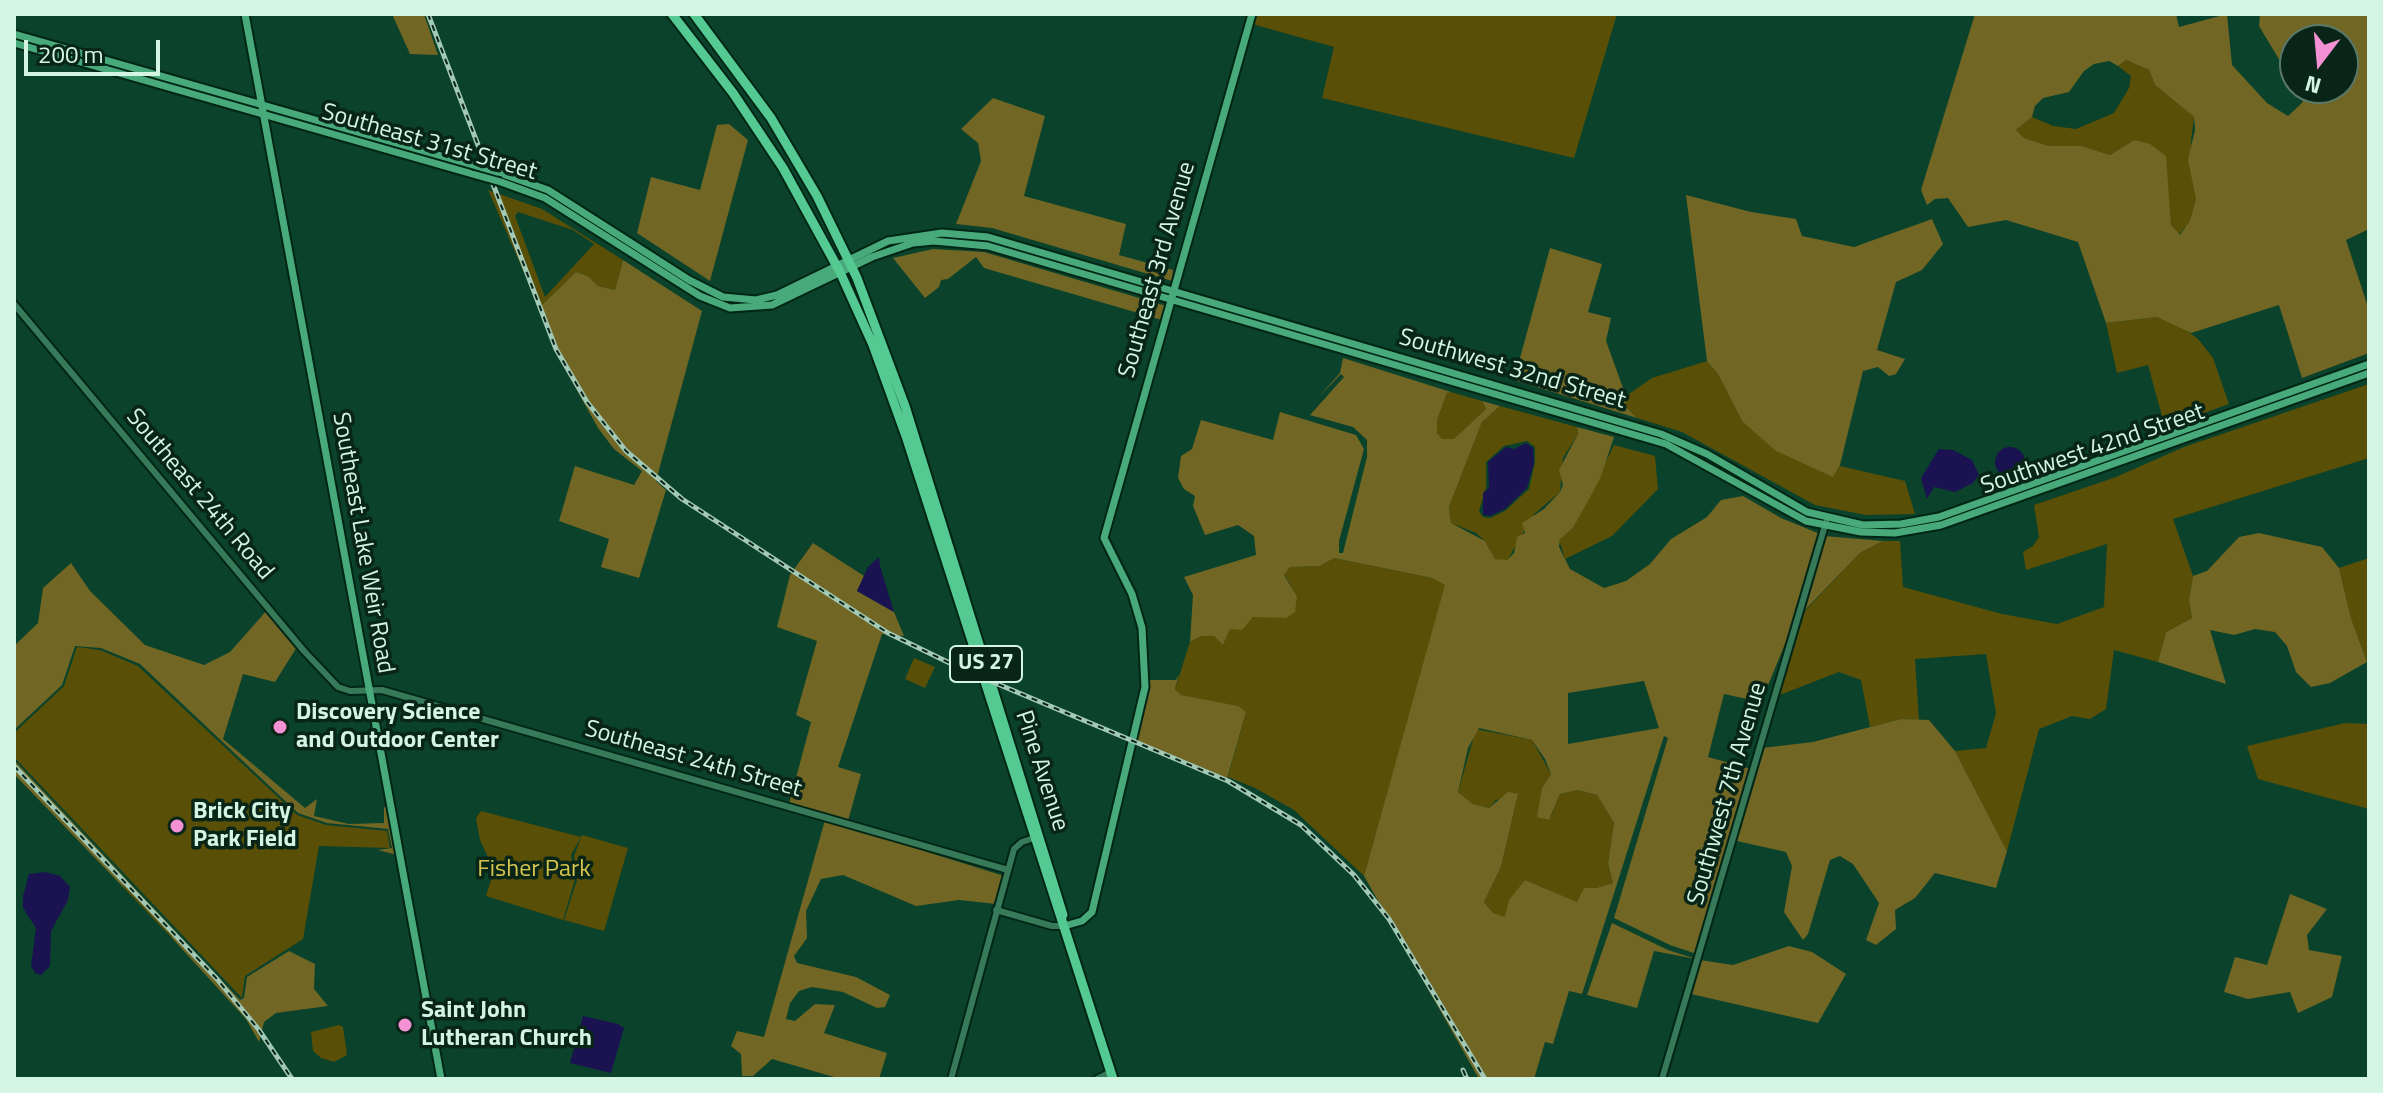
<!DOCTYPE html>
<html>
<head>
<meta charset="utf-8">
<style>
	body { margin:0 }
	#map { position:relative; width:2383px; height:1093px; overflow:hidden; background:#0b422b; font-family:"Titillium Web",sans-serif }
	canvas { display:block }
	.frame { position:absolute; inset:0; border:16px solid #d4f5e2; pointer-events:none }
	.north { position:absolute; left:2279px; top:24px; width:80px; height:80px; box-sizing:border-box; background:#082518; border:2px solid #5a7869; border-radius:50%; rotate:196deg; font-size:22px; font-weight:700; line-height:32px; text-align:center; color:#d4f5e2 }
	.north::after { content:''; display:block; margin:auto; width:28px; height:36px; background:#f491d4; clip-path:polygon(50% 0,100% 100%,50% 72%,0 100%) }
	.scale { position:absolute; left:24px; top:40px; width:136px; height:36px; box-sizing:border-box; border:4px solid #d4f5e2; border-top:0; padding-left:10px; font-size:24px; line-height:28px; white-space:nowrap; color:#d4f5e2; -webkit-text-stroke:6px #082518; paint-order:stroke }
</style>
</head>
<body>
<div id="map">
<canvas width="2383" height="1093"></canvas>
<div class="frame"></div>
<div class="north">N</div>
<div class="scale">200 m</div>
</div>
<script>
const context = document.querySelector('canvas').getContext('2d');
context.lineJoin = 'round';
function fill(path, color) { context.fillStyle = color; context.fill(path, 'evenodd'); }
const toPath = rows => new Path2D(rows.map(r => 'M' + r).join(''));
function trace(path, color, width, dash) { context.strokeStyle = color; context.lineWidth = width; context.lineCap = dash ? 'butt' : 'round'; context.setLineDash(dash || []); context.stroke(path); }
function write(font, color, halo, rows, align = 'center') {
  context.font = font + ' "Titillium Web",sans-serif'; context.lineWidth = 7; context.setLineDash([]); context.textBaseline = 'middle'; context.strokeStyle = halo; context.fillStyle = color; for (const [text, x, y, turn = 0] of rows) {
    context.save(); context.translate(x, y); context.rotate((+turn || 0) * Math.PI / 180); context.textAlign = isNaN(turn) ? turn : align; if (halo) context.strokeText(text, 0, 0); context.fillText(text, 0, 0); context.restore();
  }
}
fill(toPath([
	[1255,14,1617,14,1574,158,1322,98,1334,47,1252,24],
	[2126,60,2149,70,2155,85,2194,117,2191,141,2196,199,2190,220,2179,235,2171,225,2166,193,2134,140,2110,155,2082,146,2049,146,2024,138,2016,130,2032,117,2053,126,2076,129,2114,113,2129,88,2131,76,2118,66],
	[488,190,542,209,623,260,615,290,598,286,588,276,576,272,542,305,541,311],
	[518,212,573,230,594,244,545,297,515,216],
	[2157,317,2182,327,2198,339,2213,358,2229,404,2165,427,2148,365,2117,373,2106,323],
	[1707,361,1718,374,1742,421,1832,476,1840,466,1905,481,1915,514,1866,515,1815,505,1682,432,1637,418,1626,407,1626,396,1652,378],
	[2369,384,2369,458,2173,519,2193,576,2189,600,2192,618,2166,632,2158,662,2114,650,2106,709,2090,719,2072,716,2039,729,2007,851,1955,751,1986,748,1996,713,1986,654,1915,659,1919,720,1901,719,1870,727,1861,680,1839,672,1777,696,1802,614,1860,553,1883,541,1900,541,1903,587,2002,614,2057,624,2104,607,2107,544,2026,570,2023,552,2033,546,2039,537,2034,505,2116,477,2184,447],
	[1451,392,1482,401,1486,409,1454,440,1442,439,1437,433,1437,420,1447,393],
	[1500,406,1577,427,1578,434,1563,458,1560,492,1533,515,1507,561,1495,559,1485,541,1476,533,1451,523,1449,507,1482,422],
	[1527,441,1535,447,1535,462,1529,489,1505,511,1490,518,1483,517,1479,511,1486,488,1486,462,1504,446],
	[1614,445,1655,456,1658,489,1612,536,1565,559,1559,539,1573,528],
	[1334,558,1432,578,1446,585,1364,876,1294,810,1255,788,1228,777,1246,712,1181,695,1175,689,1190,642,1201,636,1214,636,1223,645,1230,629,1253,617,1267,616,1297,596,1284,574,1290,567,1320,566],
	[2369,558,2369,662,2367,662,2351,618,2339,568],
	[77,647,100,650,138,666,297,815,326,825,387,831,390,848,319,846,303,939,245,976,242,998,14,757,14,733,64,686],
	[914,658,935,667,925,688,905,679],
	[2345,723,2369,724,2369,809,2258,779,2247,746],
	[1476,729,1532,740,1551,774,1542,788,1551,816,1560,794,1578,790,1597,795,1614,823,1608,863,1613,883,1596,888,1578,903,1525,880,1505,918,1493,913,1484,902,1501,867,1518,794,1496,800,1489,808,1473,804,1458,792],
	[481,811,581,837,571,855,575,879,563,920,486,896,494,870,480,840,476,818],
	[582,835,628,848,604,931,564,920,577,880,574,856],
	[126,879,176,932,171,937,123,887],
	[339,1025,343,1027,347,1055,334,1062,321,1058,313,1051,311,1032]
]), '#594f07');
fill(toPath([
	[392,14,424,14,438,55,410,54],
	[1975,14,2176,14,2179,27,2227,14,2232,65,2267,103,2288,116,2303,102,2296,88,2343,88,2343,40,2295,40,2295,86,2259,26,2260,14,2369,14,2369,229,2346,240,2369,310,2369,353,2302,378,2279,305,2191,333,2157,317,2106,323,2078,242,2006,220,1968,227,1948,198,1935,199,1927,205,1921,190],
	[2126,60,2149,70,2155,85,2194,117,2195,130,2188,160,2196,199,2190,220,2180,235,2171,225,2166,156,2150,144,2134,140,2110,155,2082,146,2049,146,2024,138,2016,130,2032,117,2035,106,2043,98,2069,92,2084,71,2094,64,2109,61,2118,66],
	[993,98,1045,116,1024,196,1126,224,1119,255,1173,270,1172,281,992,228,956,224,981,161,978,143,961,129],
	[729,124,748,140,710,281,637,233,651,177,700,190,717,125],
	[1686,195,1751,212,1796,219,1802,236,1854,247,1932,219,1943,244,1922,270,1896,282,1877,350,1905,359,1896,374,1889,376,1878,367,1863,371,1840,465,1833,477,1776,451,1742,421,1718,374,1707,361],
	[1550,248,1602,264,1588,312,1611,318,1606,341,1626,396,1626,407,1637,418,1514,380],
	[933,249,984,252,1166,306,1162,320,984,268,976,257,948,279,941,280,939,287,925,298,893,258],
	[623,260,702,311,656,481,666,490,639,578,601,567,609,539,559,521,575,466,634,485,642,471,614,449,598,428,554,349,541,311,542,305,576,272,588,276,598,286,615,290],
	[1343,358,1451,392,1447,393,1437,420,1437,433,1442,439,1454,439,1486,409,1482,401,1500,406,1482,422,1449,507,1451,523,1485,541,1495,559,1507,560,1514,553,1517,537,1525,533,1522,523,1544,509,1560,492,1563,485,1559,470,1578,434,1577,427,1614,437,1600,479,1573,528,1560,539,1559,547,1570,569,1604,588,1626,581,1650,564,1671,539,1707,517,1721,500,1743,496,1781,518,1820,534,1795,620,1761,702,1724,694,1708,757,1751,769,1697,954,1670,945,1614,918,1668,738,1664,736,1582,994,1569,991,1553,1044,1545,1042,1534,1079,1479,1079,1364,876,1445,585,1432,578,1334,558,1320,566,1290,567,1284,575,1297,596,1295,612,1286,618,1253,617,1242,630,1230,629,1223,645,1214,636,1201,636,1190,642,1193,595,1184,577,1256,555,1254,536,1238,525,1205,535,1193,506,1195,496,1184,489,1178,478,1181,456,1192,449,1201,420,1273,440,1280,412,1356,435,1364,449,1339,541,1339,553,1343,553,1367,457,1367,440,1353,427,1310,415,1344,377,1341,374,1317,399,1340,373],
	[1644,681,1659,728,1568,744,1568,693],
	[1479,728,1532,740,1545,759,1551,774,1542,788,1537,817,1549,820,1560,794,1578,790,1597,795,1614,823,1608,863,1613,883,1596,888,1584,888,1577,902,1525,880,1509,900,1505,917,1493,913,1484,902,1501,867,1518,794,1508,792,1489,808,1473,804,1458,792,1468,748],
	[2259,533,2322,547,2339,568,2351,618,2367,662,2330,683,2311,687,2296,672,2287,646,2275,632,2255,629,2234,635,2210,630,2226,684,2158,662,2166,632,2192,618,2189,600,2193,576,2207,571,2239,537],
	[1824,536,1883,541,1860,553,1802,613],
	[813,543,864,576,857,591,894,612,904,636,882,634,838,767,861,774,848,821,789,804,811,722,796,715,817,641,777,627,790,575],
	[71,563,90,591,145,645,204,665,230,652,268,609,297,647,275,682,243,674,223,739,305,808,317,799,314,816,349,824,384,823,384,807,388,808,397,855,378,850,392,848,388,829,327,823,298,813,140,664,101,648,75,646,62,685,14,730,14,646,38,623,43,588],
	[1179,674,1175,689,1181,695,1238,706,1246,712,1227,779,1135,743,1148,680,1176,680],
	[1901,719,1929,720,1955,751,2007,851,1996,888,1935,873,1915,898,1895,910,1896,929,1876,945,1866,940,1879,903,1853,864,1840,856,1830,860,1808,934,1803,940,1784,912,1792,866,1786,852,1737,841,1719,894,1762,748,1813,742],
	[14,760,126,879,123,887,14,774],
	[825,820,1004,876,996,904,959,900,916,906,843,875,821,879,806,911,807,938,794,956,797,963,856,977,890,995,885,1007,877,1008,843,992,812,987,799,991,790,1003,786,1019,795,1021,815,1004,835,1005,824,1033,887,1053,879,1079,841,1079,772,1059,753,1076,742,1076,741,1054,731,1046,737,1031,764,1037],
	[2290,894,2327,909,2307,935,2309,950,2342,956,2332,997,2298,1013,2290,992,2248,999,2224,992,2235,957,2267,965],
	[1612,923,1668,950,1696,959,1654,951,1637,1008,1587,995],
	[176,932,240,1000,244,998,247,977,289,951,315,964,314,989,328,1006,276,1013,264,1022,259,1042,246,1019,171,937],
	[1789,946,1812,952,1846,974,1818,1023,1691,994,1700,960,1733,965]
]), '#716624');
fill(toPath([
	[1526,443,1533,448,1534,463,1527,488,1505,509,1490,516,1483,515,1483,493,1489,488,1488,462,1506,447,1514,449],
	'1995 462a15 15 0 1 1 30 0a15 15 0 1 1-30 0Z',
	[1939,449,1953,450,1972,460,1979,475,1973,483,1955,492,1934,487,1927,499,1921,478],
	[879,557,880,566,894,612,857,591,868,567],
	[46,872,60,876,70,887,68,900,51,931,50,966,41,975,35,973,31,966,36,928,23,908,23,896,29,874],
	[583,1016,618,1024,624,1028,611,1073,570,1063]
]), '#1a1251');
const minor = toPath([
	[14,304,304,651,338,687,350,691,382,690,1008,870],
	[996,910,1052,926,1064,926],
	[951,1079,1014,849,1022,842,1037,837],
	[1097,1079,1111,1072],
	[1662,1079,1826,522]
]);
const major = toPath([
	[245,14,441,1079],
	[14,34,473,165],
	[14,43,476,175],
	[497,172,548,190,689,280,723,297,756,300,777,295,888,241,942,233,988,237,1661,434,1707,454,1807,512,1863,525,1901,524,1939,517,2369,364],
	[501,182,545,198,700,296,730,308,772,305,872,257,913,243,934,241,988,246,1666,444,1806,521,1861,532,1895,533,1941,525,2369,373],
	[1064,926,1082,921,1092,912,1145,687,1142,628,1132,594,1104,538,1252,14]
]);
const highway = toPath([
	[672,14,733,93,783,168,840,272,873,345,907,439,1113,1079],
	[694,14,771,118,817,196,857,278,905,406,1063,915]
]);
trace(minor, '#012616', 10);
trace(major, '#012616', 11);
trace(highway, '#012616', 13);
trace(minor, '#377a59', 6);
trace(major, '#48aa7b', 7);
trace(highway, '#54ca92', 9);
const rail = toPath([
	[428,14,556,349,587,402,626,451,682,499,888,633,962,669,1228,781,1301,825,1354,875,1389,919,1485,1079],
	[14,766,217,979,259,1030,292,1079],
	[1463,1070,1467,1079]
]);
trace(rail, '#a2c9b5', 5);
trace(rail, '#082518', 2, [6]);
const majorBridge = toPath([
	[473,165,497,172],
	[476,175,501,182]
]);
trace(majorBridge, '#012616', 11, []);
trace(majorBridge, '#48aa7b', 7);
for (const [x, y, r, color] of [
	[280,727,8,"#f491d4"],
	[177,826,8,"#f491d4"],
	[405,1025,8,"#f491d4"]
]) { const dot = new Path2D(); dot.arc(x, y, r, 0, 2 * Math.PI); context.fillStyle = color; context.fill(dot); trace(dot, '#082518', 3); }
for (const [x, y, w] of [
	[986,664,72]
]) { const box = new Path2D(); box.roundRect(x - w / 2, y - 18, w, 36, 6); context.fillStyle = '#082518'; context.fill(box); trace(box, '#d4f5e2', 2); }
write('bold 22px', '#d4f5e2', null, [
	["US 27",986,664]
]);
write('24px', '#d4f5e2', '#082518', [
	["Southeast 31st Street",429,143,16],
	["Southeast 3rd Avenue",1158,270,-74],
	["Southwest 32nd Street",1512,370,16],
	["Southwest 42nd Street",2093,450,-19],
	["Southeast 24th Road",199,495,50],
	["Southeast Lake Weir Road",362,543,80],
	["Southeast 24th Street",693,760,16],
	["Pine Avenue",1041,771,72],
	["Southwest 7th Avenue",1728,794,-74]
]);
write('bold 24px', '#d4f5e2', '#082518', [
	["Discovery Science",296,713],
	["and Outdoor Center",296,741],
	["Brick City",193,812],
	["Park Field",193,840],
	["Saint John",421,1011],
	["Lutheran Church",421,1039]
], 'left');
write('24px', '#d7c44d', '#082518', [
	["Fisher Park",534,870]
]);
</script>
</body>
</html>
